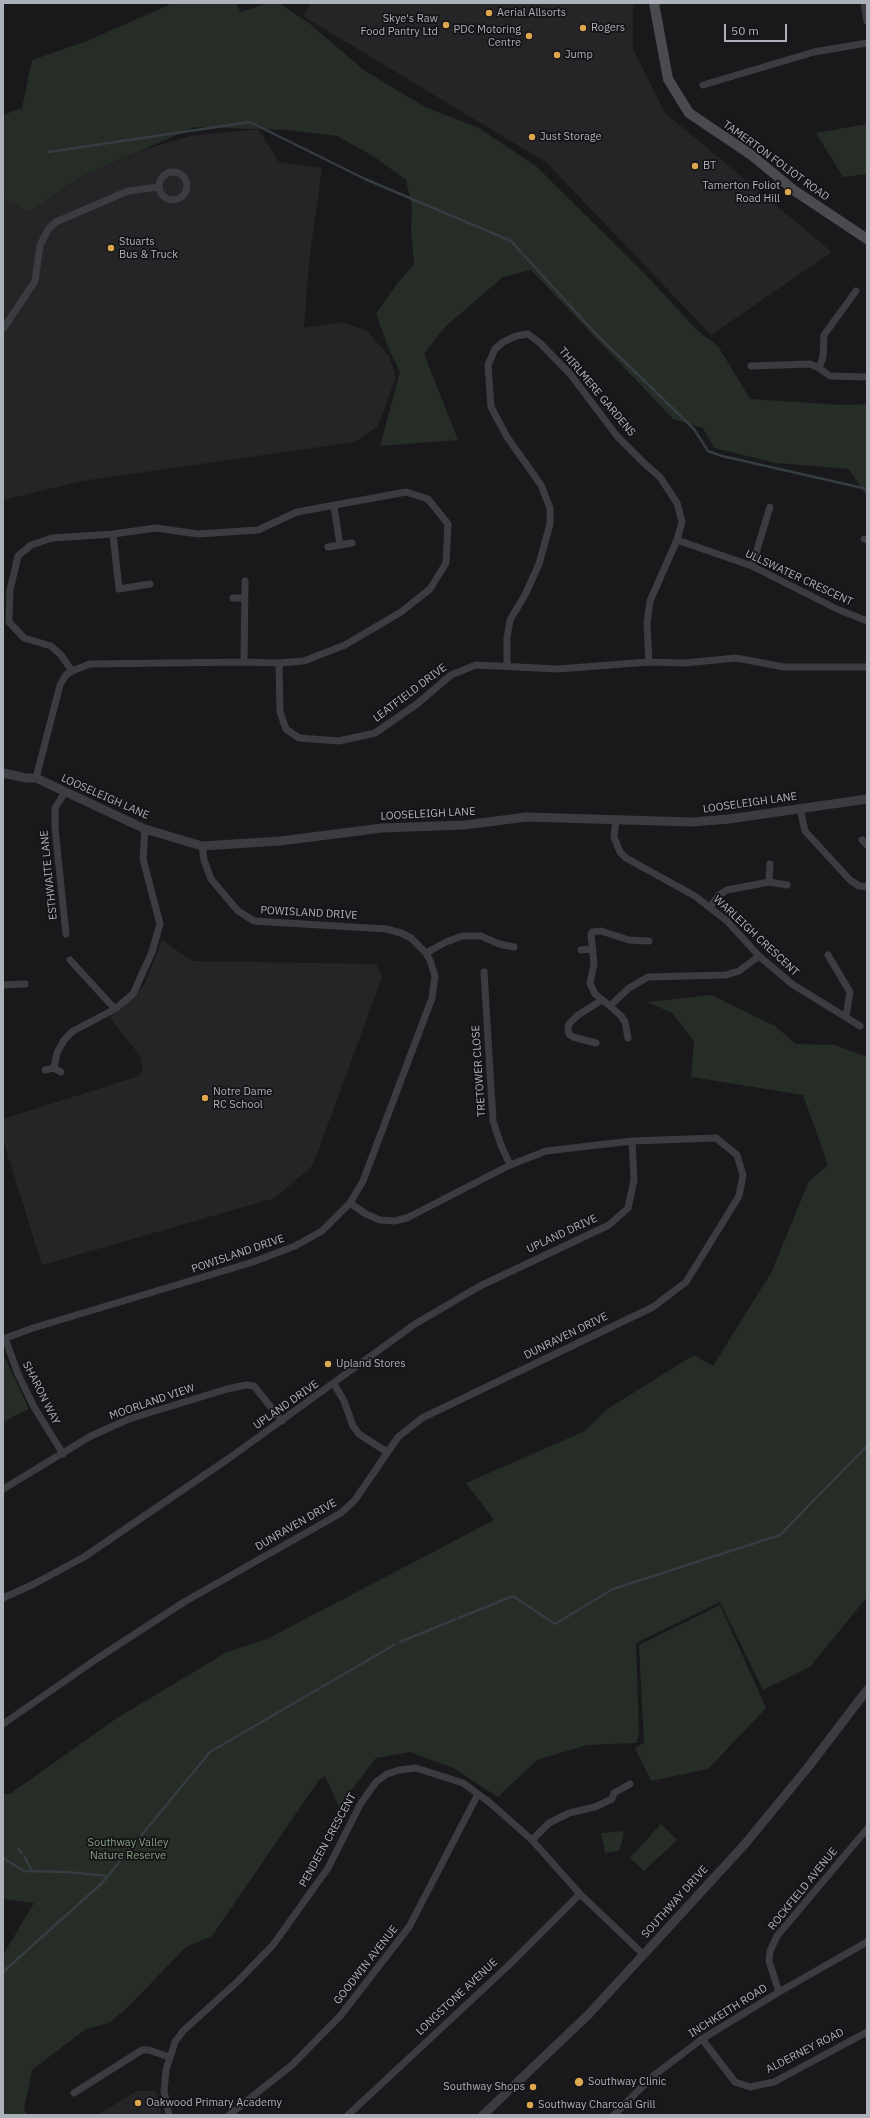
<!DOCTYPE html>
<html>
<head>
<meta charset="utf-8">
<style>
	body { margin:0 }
	#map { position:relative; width:870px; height:2118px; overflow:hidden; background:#19191b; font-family:"IBM Plex Sans",sans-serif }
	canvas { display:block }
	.frame { position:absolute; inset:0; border:4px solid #adb1b9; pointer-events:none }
	.scale { position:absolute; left:724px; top:24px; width:63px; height:18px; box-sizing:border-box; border:2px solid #adb1b9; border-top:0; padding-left:5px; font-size:12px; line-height:14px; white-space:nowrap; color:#adb1b9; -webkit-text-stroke:3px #141416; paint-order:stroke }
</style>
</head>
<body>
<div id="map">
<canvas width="870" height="2118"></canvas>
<div class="frame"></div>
<div class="scale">50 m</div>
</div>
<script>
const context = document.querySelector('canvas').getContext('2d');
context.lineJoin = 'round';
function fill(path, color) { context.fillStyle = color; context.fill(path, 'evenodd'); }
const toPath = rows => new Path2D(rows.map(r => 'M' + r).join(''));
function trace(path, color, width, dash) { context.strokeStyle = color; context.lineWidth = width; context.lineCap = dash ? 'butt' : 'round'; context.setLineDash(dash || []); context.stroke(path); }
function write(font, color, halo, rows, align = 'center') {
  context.font = font + ' "IBM Plex Sans",sans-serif'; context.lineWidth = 3.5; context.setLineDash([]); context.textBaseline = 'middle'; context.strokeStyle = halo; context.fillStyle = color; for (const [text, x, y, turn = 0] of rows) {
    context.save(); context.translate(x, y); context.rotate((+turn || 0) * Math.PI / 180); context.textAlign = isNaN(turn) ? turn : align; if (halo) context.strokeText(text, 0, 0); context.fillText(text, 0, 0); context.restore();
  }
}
fill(toPath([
	[311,3,633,3,633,49,665,113,832,252,711,335,547,163,303,16],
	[258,129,279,162,322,168,309,262,304,328,342,322,367,331,389,356,396,377,378,426,355,442,82,481,3,500,3,198,29,212,82,176,143,150,190,136],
	[162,940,192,961,376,964,382,977,313,1165,275,1198,42,1265,3,1140,3,1119,139,1076,143,1069,140,1056,110,1018,145,984],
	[136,2091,156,2091,162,2115,98,2115]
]), '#252528');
fill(toPath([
	[173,3,235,3,241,12,268,3,279,3,310,24,365,71,425,107,479,128,536,166,645,274,698,331,718,346,750,399,844,405,867,404,867,497,849,469,776,463,714,448,703,428,673,419,531,270,503,277,445,327,424,354,458,440,380,446,400,372,388,347,376,314,396,285,414,264,411,230,412,208,406,180,373,156,337,136,287,130,195,127,82,176,29,212,3,198,3,115,22,108,32,60,87,41],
	[867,124,867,174,843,177,816,133],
	[711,995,775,1026,796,1044,835,1045,867,1057,867,1597,810,1667,763,1690,720,1602,636,1643,639,1732,637,1743,587,1745,537,1760,498,1797,453,1768,410,1752,376,1758,339,1806,325,1776,319,1780,212,1936,186,1947,126,2009,109,2023,86,2029,32,2070,24,2110,28,2115,3,2115,3,1955,34,1903,3,1899,3,1794,10,1794,117,1718,227,1652,267,1639,494,1520,466,1483,585,1431,606,1410,694,1355,713,1366,771,1273,809,1181,828,1165,803,1095,691,1077,694,1041,672,1013,647,1002],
	[3,1354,29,1409,3,1422],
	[720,1605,766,1708,708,1769,651,1781,635,1748,644,1743,639,1645],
	[661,1824,677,1840,644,1871,630,1858],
	[622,1831,624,1834,619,1851,605,1853,601,1833]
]), '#262c26');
trace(toPath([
	[48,152,250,122,365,179,511,241,595,333,694,429,708,451,722,456,867,489],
	[459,1618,513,1596,555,1624,613,1589,780,1535,867,1446],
	[400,1642,456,1619],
	[18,1848,21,1853],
	[24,1856,32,1871],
	[3,1858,24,1871,67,1872,108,1876],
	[3,1972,102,1883,210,1752,394,1645]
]), '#353c42', 2.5);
trace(toPath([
	[864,3,867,21],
	[703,85,814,52,867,43],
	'159 186a14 14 0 1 1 28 0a14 14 0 1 1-28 0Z',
	[3,329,35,281,40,245,49,228,56,222,128,191,159,187],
	[751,366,810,364,819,368,830,376,867,377],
	[819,368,823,357,824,335,856,291],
	[334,507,340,545,352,543],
	[113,534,119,589,150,584],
	[864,539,867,540],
	[677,540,752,566,837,609,867,621],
	[328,547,340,545],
	[752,566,770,507],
	[233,598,245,598],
	[244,662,245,581],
	[279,663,280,712,286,729,299,738,339,741,375,733,417,704,451,675,476,665,558,669,649,662,685,663,736,658,784,667,867,667],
	[507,666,507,638,510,620,525,595,539,564,550,524,550,508,541,485,507,437,491,407,488,365,495,349,503,342,516,336,528,334,540,343,571,375,617,436,646,465,660,477,677,503,682,522,677,540,650,601,647,623,649,662],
	[36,778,60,685,66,675,72,671,90,664,244,662,279,663,304,661,345,645,401,612,430,589,446,563,448,524,428,499,406,492,297,512,258,530,198,534,156,528,113,534,52,538,31,545,18,556,10,590,9,622,24,638,51,646,61,655,72,671],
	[65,792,55,808,55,828,66,934],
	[800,808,805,831,850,880,859,886,867,887],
	[616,819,614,837,620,852,626,858,695,896,727,921,759,956,792,984,860,1026],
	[862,840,867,845],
	[769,882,770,864],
	[710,907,719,895,727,890,769,882,787,885],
	[649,941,629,940,601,931,592,932,591,934,594,964,590,983,595,994,610,1006,629,988,648,977,726,975,739,971,759,956],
	[581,950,592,949],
	[426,953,446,942,462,936,481,936,499,944,514,947],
	[828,955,850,992,846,1017],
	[70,960,115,1009],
	[484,972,493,1121,501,1145,510,1165],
	[3,985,25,984],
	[610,1006,621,1016,625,1022,628,1038],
	[596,1043,573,1037,569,1034,568,1029,569,1024,578,1015,602,1000],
	[54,1068,57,1053,64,1040,73,1031,115,1009,133,994,152,952,160,924,143,859,145,829],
	[45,1070,54,1068,61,1072],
	[5,1338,18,1374,34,1407,63,1454],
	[3,1339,33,1328,253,1262,295,1246,322,1231,350,1203,363,1181,432,998,435,976,430,960,426,953,411,938,401,933,386,929,254,921,238,911,211,879,204,860,202,846],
	[334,1384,344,1401,353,1426,359,1434,387,1452],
	[3,1489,91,1436,129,1419,227,1389,246,1385,254,1386,282,1421],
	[3,1598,34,1584,84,1557,228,1459,415,1324,480,1286,609,1225,628,1208,634,1180,632,1141],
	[3,1724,98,1658,184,1602,341,1513,355,1500,398,1437,422,1418,653,1307,686,1282,739,1196,743,1175,737,1155,716,1138,632,1141,546,1151,510,1165,407,1218,394,1221,380,1220,366,1214,350,1203],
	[532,1840,549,1823,569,1813,595,1807,612,1799,614,1793,630,1784],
	[779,1992,769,1961,770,1951,777,1936,867,1829],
	[702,2039,735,2082,750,2087,774,2082,867,2032],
	[74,2093,142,2050,149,2050,169,2057],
	[169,2115,164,2091,166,2070,175,2042,183,2031,238,1981,273,1945,328,1868,361,1803,376,1782,387,1774,399,1770,416,1768,463,1783,489,1802,532,1840,580,1894,644,1955],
	[229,2115,292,2065,341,2015,409,1927,478,1794],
	[348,2115,509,1965,580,1894],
	[614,2115,653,2076,702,2039,779,1992,867,1942]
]), '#3b3c3f', 7);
trace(toPath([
	[3,773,26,778,36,778,145,829,202,846,280,841,382,828,465,825,526,817,692,822,729,819,867,799],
	[483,2115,589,2014,745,1844,809,1766,867,1690]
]), '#3b3c3f', 9);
trace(toPath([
	[654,3,668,79,689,113,750,154,795,191,867,239]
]), '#494b4f', 10);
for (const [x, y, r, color] of [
	[489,13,4,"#dda750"],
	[446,25,4,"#dda750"],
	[583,28,4,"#dda750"],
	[529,36,4,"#dda750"],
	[557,55,4,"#dda750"],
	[532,137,4,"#dda750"],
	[695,166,4,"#dda750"],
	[788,192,4,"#dda750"],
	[111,248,4,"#dda750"],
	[205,1098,4,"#dda750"],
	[328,1364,4,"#dda750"],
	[579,2082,5,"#dda750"],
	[533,2087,4,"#dda750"],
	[138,2103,4,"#dda750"],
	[530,2105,4,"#dda750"]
]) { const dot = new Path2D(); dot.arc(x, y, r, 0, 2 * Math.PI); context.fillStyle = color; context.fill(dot); trace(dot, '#141416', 1.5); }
write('11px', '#adb1b9', '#141416', [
	["Aerial Allsorts",497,13],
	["Skye's Raw",438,19,"right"],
	["Food Pantry Ltd",438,32,"right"],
	["Rogers",591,28],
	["PDC Motoring",521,30,"right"],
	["Centre",521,43,"right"],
	["Jump",565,55],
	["Just Storage",540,137],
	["BT",703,166],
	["Tamerton Foliot",780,186,"right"],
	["Road Hill",780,199,"right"],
	["Stuarts",119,242],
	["Bus & Truck",119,255],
	["Notre Dame",213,1092],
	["RC School",213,1105],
	["Upland Stores",336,1364],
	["Southway Clinic",588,2082],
	["Southway Shops",525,2087,"right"],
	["Oakwood Primary Academy",146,2103],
	["Southway Charcoal Grill",538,2105]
], 'left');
write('11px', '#adb1b9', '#141416', [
	["TAMERTON FOLIOT ROAD",776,161,36],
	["THIRLMERE GARDENS",597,392,50],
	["ULLSWATER CRESCENT",799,578,25],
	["LEATFIELD DRIVE",410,693,-37],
	["LOOSELEIGH LANE",105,797,24],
	["LOOSELEIGH LANE",750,803,-8],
	["LOOSELEIGH LANE",428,814,-3],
	["ESTHWAITE LANE",49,875,-96],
	["POWISLAND DRIVE",309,913,3],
	["WARLEIGH CRESCENT",756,936,43],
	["TRETOWER CLOSE",479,1071,-94],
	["UPLAND DRIVE",562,1234,-25],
	["POWISLAND DRIVE",238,1254,-19],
	["DUNRAVEN DRIVE",566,1336,-26],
	["SHARON WAY",41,1393,63],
	["MOORLAND VIEW",152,1402,-19],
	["UPLAND DRIVE",286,1405,-35],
	["DUNRAVEN DRIVE",296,1525,-30],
	["PENDEEN CRESCENT",328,1840,-61],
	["ROCKFIELD AVENUE",803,1889,-51],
	["SOUTHWAY DRIVE",675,1902,-48],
	["GOODWIN AVENUE",366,1965,-52],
	["LONGSTONE AVENUE",457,1997,-43],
	["INCHKEITH ROAD",728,2011,-32],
	["ALDERNEY ROAD",805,2051,-27]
]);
write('11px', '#87a187', '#141416', [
	["Southway Valley",128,1843],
	["Nature Reserve",128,1856]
]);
</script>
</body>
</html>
